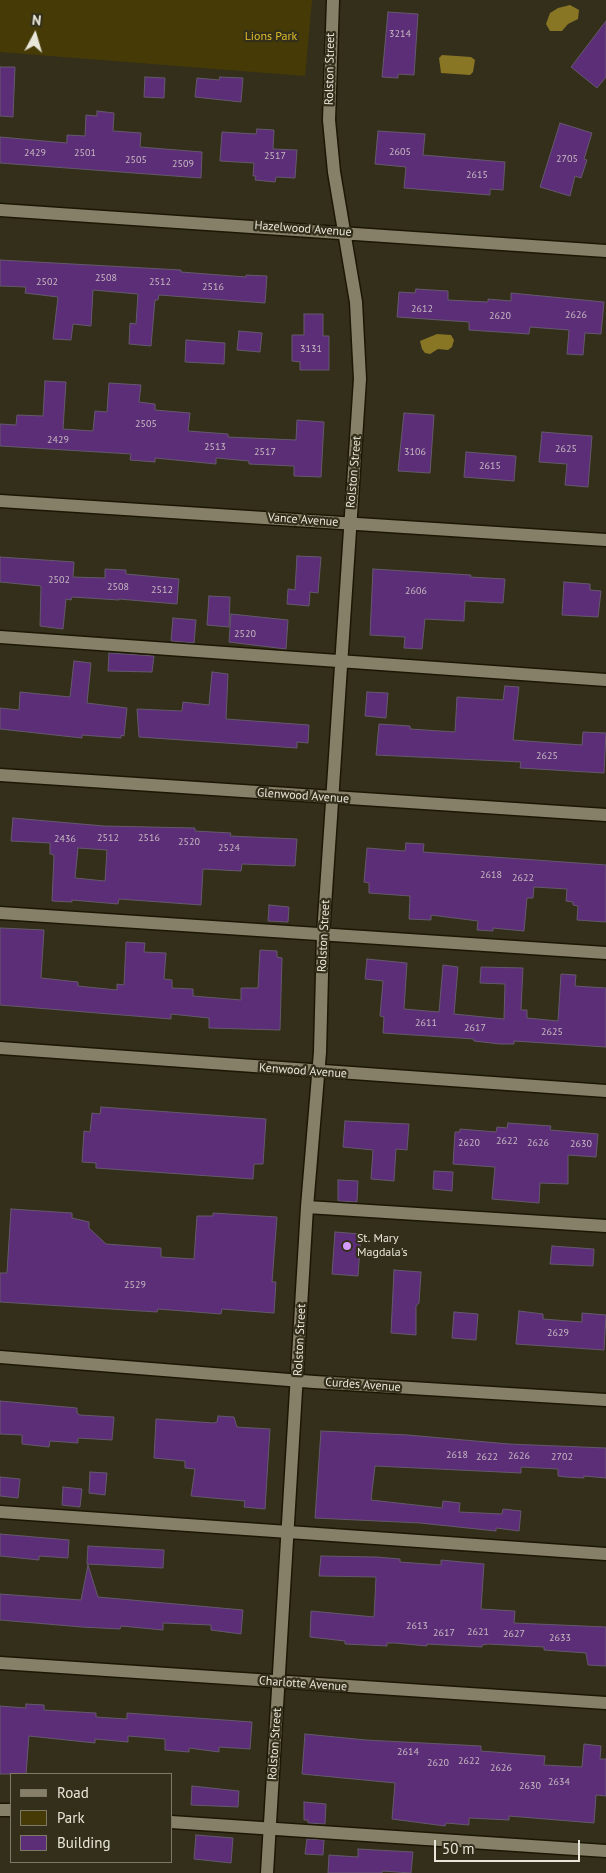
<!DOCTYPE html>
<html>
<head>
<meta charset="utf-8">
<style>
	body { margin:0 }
	#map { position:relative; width:606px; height:1873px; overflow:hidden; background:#342f1b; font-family:"PT Sans",sans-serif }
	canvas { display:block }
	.legend { position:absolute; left:10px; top:1773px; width:162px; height:90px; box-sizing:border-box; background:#342f1b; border:1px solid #7c7967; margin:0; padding:6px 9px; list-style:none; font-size:15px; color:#e9e7da }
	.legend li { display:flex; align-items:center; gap:10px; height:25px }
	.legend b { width:25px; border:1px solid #7c7967 }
	.north { position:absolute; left:10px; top:10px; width:50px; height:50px; -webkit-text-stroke:4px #342f1b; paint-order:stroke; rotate:6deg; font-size:14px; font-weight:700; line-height:20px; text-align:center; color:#e9e7da }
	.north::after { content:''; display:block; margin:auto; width:18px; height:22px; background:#e9e7da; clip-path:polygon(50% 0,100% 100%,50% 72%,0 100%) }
	.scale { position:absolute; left:434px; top:1840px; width:146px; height:22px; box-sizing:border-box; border:2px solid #e9e7da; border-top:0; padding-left:6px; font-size:15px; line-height:18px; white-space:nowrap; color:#e9e7da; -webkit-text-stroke:4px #342f1b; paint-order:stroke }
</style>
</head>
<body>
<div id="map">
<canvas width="606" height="1873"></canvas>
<ul class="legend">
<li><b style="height:6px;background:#868069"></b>Road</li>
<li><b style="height:14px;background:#463b06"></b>Park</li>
<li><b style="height:14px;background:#5c2e77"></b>Building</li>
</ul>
<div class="north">N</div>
<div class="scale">50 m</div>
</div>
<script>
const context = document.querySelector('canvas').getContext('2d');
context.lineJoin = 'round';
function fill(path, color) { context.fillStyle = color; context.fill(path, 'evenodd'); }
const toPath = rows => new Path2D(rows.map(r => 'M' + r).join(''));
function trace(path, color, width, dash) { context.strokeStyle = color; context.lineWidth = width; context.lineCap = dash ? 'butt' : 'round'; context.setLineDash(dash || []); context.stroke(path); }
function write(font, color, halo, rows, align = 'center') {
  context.font = font + ' "PT Sans",sans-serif'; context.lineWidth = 4.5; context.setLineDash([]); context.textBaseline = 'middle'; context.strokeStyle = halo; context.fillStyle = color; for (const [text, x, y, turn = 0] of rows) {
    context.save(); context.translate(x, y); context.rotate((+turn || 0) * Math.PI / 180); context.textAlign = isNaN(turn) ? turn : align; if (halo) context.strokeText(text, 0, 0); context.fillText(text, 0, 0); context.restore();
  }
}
fill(toPath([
	[0,0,312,0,305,76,0,52]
]), '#463b06');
fill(toPath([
	[570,5,579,10,578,19,568,24,562,31,550,31,546,24,550,13,558,8],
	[442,55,471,57,475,60,473,72,470,75,441,73,439,58],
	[437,334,451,335,454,340,452,347,448,350,438,349,430,354,425,353,422,349,420,341]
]), '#887625');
const building = toPath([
	[388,12,418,14,414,75,398,74,398,78,382,77,388,12],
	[606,21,606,77,597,88,571,67,606,21],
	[0,67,15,67,13,117,0,116,0,67],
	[145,77,165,78,164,98,144,97,145,77],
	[220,77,243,78,241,102,195,97,197,78,219,80,220,77],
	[97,111,114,113,113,131,141,133,140,147,202,152,201,178,0,163,0,137,67,143,67,135,85,136,86,115,97,116,97,111],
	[560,123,592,133,584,159,587,160,581,178,575,176,570,196,540,187,560,123],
	[257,129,274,130,273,149,297,150,295,178,276,177,275,182,255,180,256,176,253,176,254,163,220,161,222,132,256,134,257,129],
	[378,131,425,134,423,155,505,162,503,190,490,189,490,195,404,188,406,167,375,164,378,131],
	[0,260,181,270,181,272,246,277,246,275,267,276,265,303,159,295,158,300,155,300,151,346,129,344,130,323,136,324,138,294,93,290,91,326,73,324,71,340,53,339,58,297,25,293,26,287,0,286,0,260],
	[416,289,448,291,448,300,488,302,488,299,511,301,511,293,604,302,601,334,585,333,583,355,567,354,569,330,530,327,529,334,469,330,469,322,397,317,399,292,415,293,416,289],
	[304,314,323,314,323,336,329,336,329,370,300,370,300,362,292,361,292,335,304,335,304,314],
	[239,331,262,333,260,352,237,350,239,331],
	[186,340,225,343,224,364,185,362,186,340],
	[45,381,66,382,63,429,93,431,95,411,107,412,109,383,141,385,139,402,155,404,155,410,190,413,188,431,228,434,228,437,296,440,297,420,324,422,321,477,294,476,294,466,249,464,249,461,216,458,216,464,155,458,155,462,130,460,131,454,0,446,0,424,16,425,17,415,43,416,45,381],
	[404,413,434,415,430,473,398,471,404,413],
	[542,432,592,436,588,487,565,485,567,464,539,462,542,432],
	[466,452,516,456,514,481,464,477,466,452],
	[297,556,321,557,318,593,310,592,309,606,287,604,288,589,295,590,297,556],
	[0,557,74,562,73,577,105,578,105,569,126,570,126,574,179,579,177,604,119,599,119,600,72,597,71,600,66,599,63,629,40,626,41,586,0,582,0,557],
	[373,569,471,575,470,577,505,579,503,603,465,601,464,621,425,619,422,649,404,648,405,637,370,635,373,569],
	[564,582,590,584,590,590,601,591,598,617,562,615,564,582],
	[209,596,230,597,229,627,207,625,209,596],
	[231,614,288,620,286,649,229,642,231,614],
	[173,618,196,620,194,643,171,641,173,618],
	[109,653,154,656,152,672,108,671,109,653],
	[74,661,91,663,87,703,127,708,124,736,121,735,121,738,82,735,82,738,0,729,0,708,19,710,20,692,70,697,74,661],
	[212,672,228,674,226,719,309,725,308,743,297,742,297,748,139,737,137,709,182,711,183,702,209,705,212,672],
	[505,686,519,687,513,740,582,745,583,732,606,733,604,773,520,768,521,762,376,755,379,724,410,726,410,729,455,732,457,697,503,700,505,686],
	[367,692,388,693,386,718,365,716,367,692],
	[13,818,104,826,195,828,195,831,231,833,230,836,297,839,295,866,242,864,241,871,203,869,201,905,119,899,118,904,72,900,72,902,52,901,54,855,50,854,50,843,11,841,13,818],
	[78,848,107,850,105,881,75,878,78,848],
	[406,843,424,844,423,852,606,865,606,922,577,920,578,906,573,905,573,902,566,901,567,889,534,887,533,898,527,898,524,931,493,928,493,931,477,930,478,921,431,915,431,920,409,919,410,896,369,893,369,883,364,882,367,848,405,851,406,843],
	[269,905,289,907,288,922,268,921,269,905],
	[0,928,44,930,41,978,78,982,78,986,117,990,117,984,124,985,126,942,145,943,144,952,166,953,164,979,172,980,172,988,193,989,193,996,241,1000,241,988,258,988,260,950,277,951,277,957,282,958,280,1030,209,1028,209,1018,171,1014,171,1019,0,1005,0,928],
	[367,959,407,963,404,1009,439,1012,443,965,458,967,454,1014,504,1019,505,984,480,983,481,967,523,968,521,1010,527,1010,527,1018,558,1021,561,974,576,975,575,986,606,988,606,1047,514,1041,514,1044,500,1044,474,1041,474,1039,383,1033,384,1017,380,1016,383,981,365,979,367,959],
	[101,1107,266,1119,263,1164,254,1164,253,1179,96,1168,96,1163,82,1162,84,1131,90,1132,92,1113,100,1114,101,1107],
	[345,1121,409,1124,407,1150,396,1149,394,1181,371,1179,373,1150,343,1147,345,1121],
	[508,1123,551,1126,550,1130,598,1134,596,1157,568,1155,568,1184,540,1183,539,1203,492,1199,495,1167,453,1164,455,1132,460,1132,460,1129,496,1132,497,1127,507,1128,508,1123],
	[434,1171,453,1172,452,1191,433,1189,434,1171],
	[338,1180,358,1181,357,1202,338,1201,338,1180],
	[11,1209,72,1213,72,1218,89,1222,89,1228,106,1244,161,1248,161,1257,194,1259,197,1216,213,1216,213,1213,277,1217,272,1282,276,1282,274,1313,222,1309,221,1314,158,1309,157,1312,0,1302,0,1273,7,1273,11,1209],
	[335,1232,361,1234,358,1276,332,1274,335,1232],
	[552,1246,594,1249,593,1266,550,1264,552,1246],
	[394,1270,421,1272,419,1303,416,1306,416,1335,391,1333,394,1270],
	[519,1311,543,1314,543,1319,582,1322,582,1313,606,1315,604,1350,516,1344,519,1311],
	[454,1312,478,1314,476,1340,452,1338,454,1312],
	[0,1401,77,1408,77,1413,80,1415,114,1417,112,1440,78,1438,78,1443,50,1441,49,1447,22,1444,22,1435,0,1434,0,1401],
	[218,1416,234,1417,237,1427,270,1429,265,1509,244,1507,245,1501,191,1496,195,1469,185,1468,185,1461,154,1458,156,1419,214,1423,217,1422,218,1416],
	[321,1431,408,1435,509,1444,606,1448,606,1478,584,1476,584,1478,566,1477,558,1476,558,1469,521,1467,521,1473,375,1466,371,1500,442,1508,443,1501,460,1503,459,1512,502,1514,503,1509,521,1511,519,1531,496,1528,496,1531,420,1523,315,1518,321,1431],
	[90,1472,107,1473,105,1495,89,1493,90,1472],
	[0,1477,20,1479,18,1498,0,1496,0,1477],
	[63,1487,82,1489,80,1507,62,1505,63,1487],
	[0,1534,69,1540,68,1558,39,1556,39,1560,0,1556,0,1534],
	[88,1546,164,1550,163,1568,87,1564,88,1546],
	[321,1556,377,1557,400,1559,400,1562,441,1565,441,1560,484,1564,481,1609,515,1611,514,1623,606,1627,606,1666,588,1665,586,1653,544,1650,544,1647,488,1644,482,1645,482,1647,427,1644,427,1646,395,1643,387,1643,387,1646,345,1644,345,1641,310,1637,311,1611,374,1617,376,1577,319,1576,321,1556],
	[88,1565,98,1597,243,1610,241,1634,211,1630,211,1625,163,1623,163,1630,121,1626,120,1629,82,1627,0,1620,0,1594,81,1600,88,1565],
	[26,1704,44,1705,44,1710,96,1713,96,1717,127,1719,127,1713,252,1722,250,1749,219,1747,219,1752,189,1748,189,1752,165,1750,165,1739,128,1736,128,1742,95,1739,95,1743,29,1736,26,1774,0,1774,0,1706,26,1708,26,1704],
	[305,1734,366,1740,481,1746,481,1751,545,1756,544,1765,582,1767,584,1744,601,1746,600,1759,606,1759,606,1796,596,1795,594,1823,509,1816,509,1820,469,1818,469,1825,446,1823,445,1826,392,1819,395,1783,302,1774,305,1734],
	[192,1786,239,1791,238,1807,191,1805,192,1786],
	[304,1802,326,1804,325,1824,308,1823,308,1820,304,1820,304,1802],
	[196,1835,233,1838,231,1863,194,1859,196,1835],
	[307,1839,324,1840,323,1855,305,1854,307,1839],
	[358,1849,413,1852,411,1873,382,1871,382,1873,328,1873,329,1855,358,1857,358,1849]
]);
fill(building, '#5c2e77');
trace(building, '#64596c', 1);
const minor = toPath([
	[0,210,606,251],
	[0,501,606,540],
	[0,637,606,680],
	[0,775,606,815],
	[0,913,606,953],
	[0,1048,606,1091],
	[307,1207,606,1226],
	[0,1357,314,1382,606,1400],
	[0,1512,606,1554],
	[0,1663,606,1703],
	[0,1810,11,1810],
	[171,1822,606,1851],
	[267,1873,307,1207,320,1052,323,935,331,817,360,379,356,302,334,172,329,120,333,0]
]);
trace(minor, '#1c1704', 15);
trace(minor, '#868069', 12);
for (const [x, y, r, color] of [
	[347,1246,5,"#d59cfb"]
]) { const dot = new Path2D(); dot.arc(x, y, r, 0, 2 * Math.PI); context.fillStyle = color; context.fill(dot); trace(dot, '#342f1b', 2); }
write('10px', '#c6b9c1', null, [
	["3214",400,34],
	["2605",400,152],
	["2429",35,153],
	["2501",85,153],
	["2517",275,156],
	["2705",567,159],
	["2505",136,160],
	["2509",183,164],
	["2615",477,175],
	["2508",106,278],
	["2502",47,282],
	["2512",160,282],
	["2516",213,287],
	["2612",422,309],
	["2626",576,315],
	["2620",500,316],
	["3131",311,349],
	["2505",146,424],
	["2429",58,440],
	["2513",215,447],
	["2625",566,449],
	["2517",265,452],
	["3106",415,452],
	["2615",490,466],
	["2502",59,580],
	["2508",118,587],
	["2512",162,590],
	["2606",416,591],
	["2520",245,634],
	["2625",547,756],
	["2512",108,838],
	["2516",149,838],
	["2436",65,839],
	["2520",189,842],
	["2524",229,848],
	["2618",491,875],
	["2622",523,878],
	["2611",426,1023],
	["2617",475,1028],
	["2625",552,1032],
	["2622",507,1141],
	["2620",469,1143],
	["2626",538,1143],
	["2630",581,1144],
	["2529",135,1285],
	["2629",558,1333],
	["2618",457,1455],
	["2626",519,1456],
	["2622",487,1457],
	["2702",562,1457],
	["2613",417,1626],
	["2621",478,1632],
	["2617",444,1633],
	["2627",514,1634],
	["2633",560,1638],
	["2614",408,1752],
	["2622",469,1761],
	["2620",438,1763],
	["2626",501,1768],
	["2634",559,1782],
	["2630",530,1786]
]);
write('12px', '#debe2a', '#342f1b', [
	["Lions Park",271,37]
]);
write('12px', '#e9e7da', '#342f1b', [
	["Rolston Street",330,69,-89],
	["Hazelwood Avenue",303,229,4],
	["Rolston Street",354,472,-85],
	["Vance Avenue",303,520,4],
	["Glenwood Avenue",303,796,4],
	["Rolston Street",324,936,-87],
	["Kenwood Avenue",303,1071,4],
	["Rolston Street",300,1340,-87],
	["Curdes Avenue",363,1385,4],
	["Charlotte Avenue",303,1684,4],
	["Rolston Street",275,1744,-86]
]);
write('12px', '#e9e7da', '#342f1b', [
	["St. Mary",357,1239],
	["Magdala's",357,1253]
], 'left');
</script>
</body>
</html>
